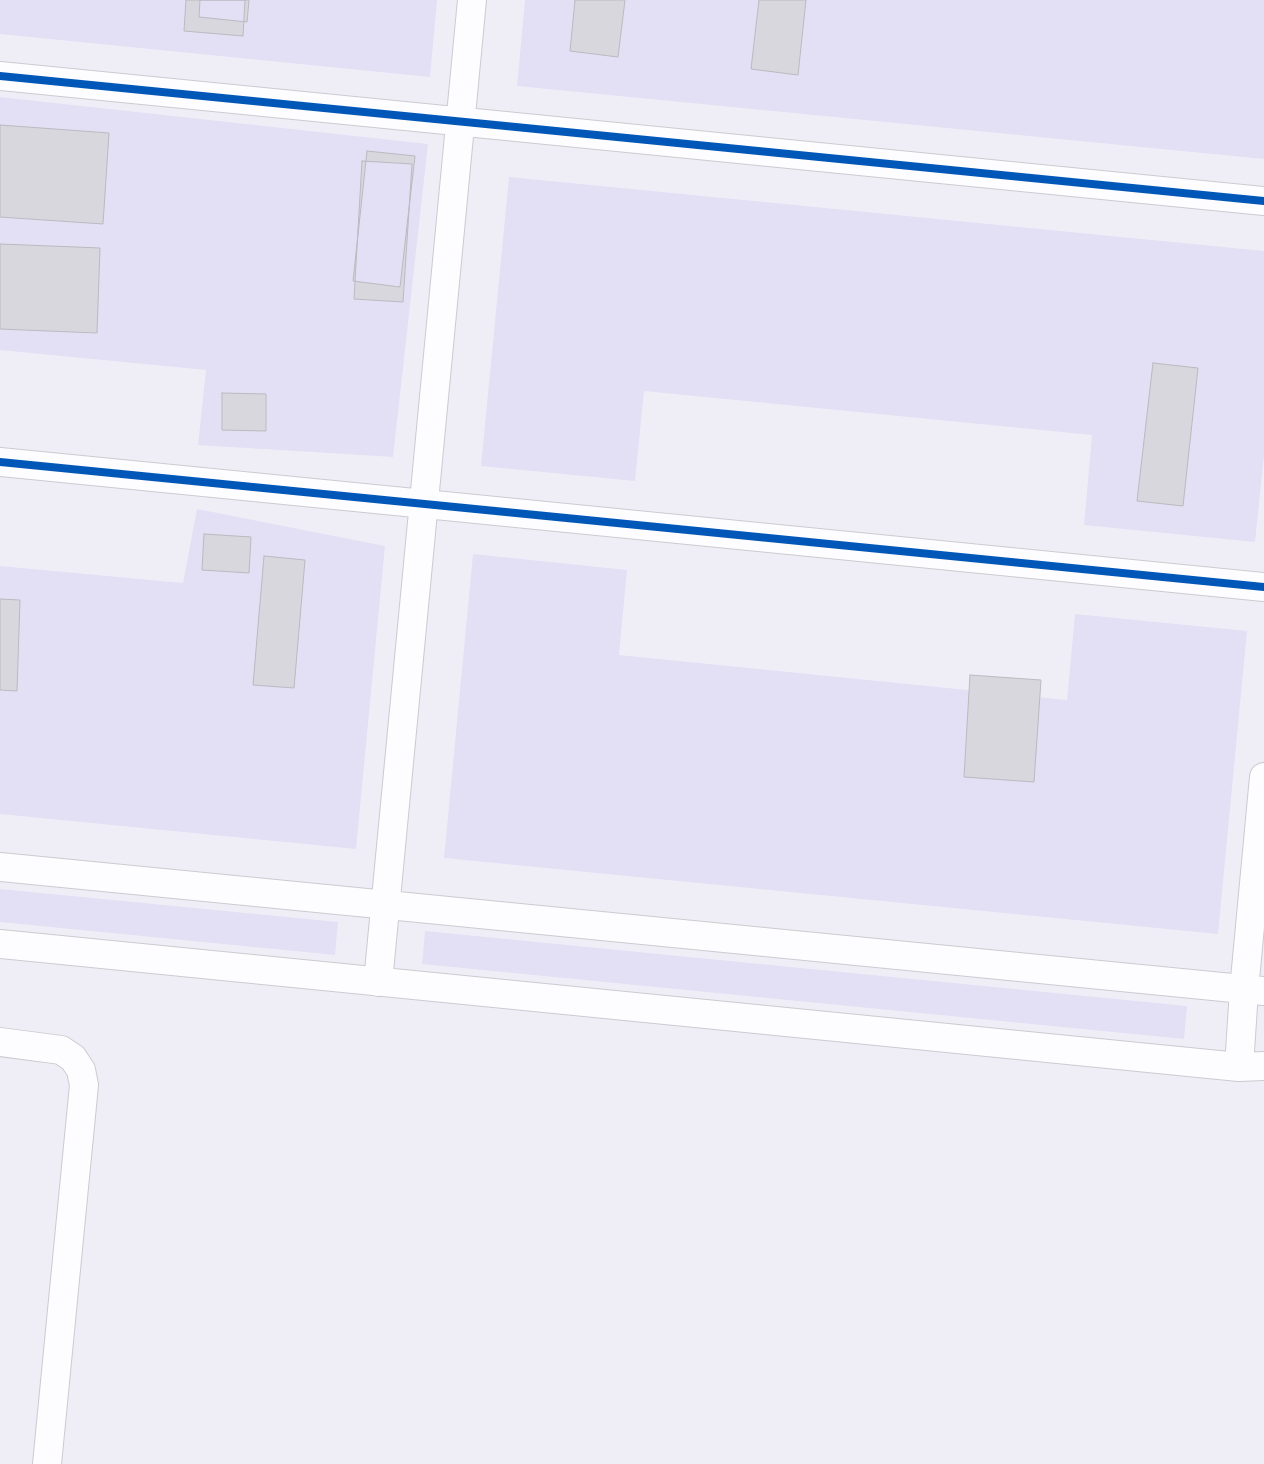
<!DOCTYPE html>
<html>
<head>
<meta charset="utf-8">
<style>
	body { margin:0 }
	canvas { display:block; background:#efeef6 }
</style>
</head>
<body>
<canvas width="1264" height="1464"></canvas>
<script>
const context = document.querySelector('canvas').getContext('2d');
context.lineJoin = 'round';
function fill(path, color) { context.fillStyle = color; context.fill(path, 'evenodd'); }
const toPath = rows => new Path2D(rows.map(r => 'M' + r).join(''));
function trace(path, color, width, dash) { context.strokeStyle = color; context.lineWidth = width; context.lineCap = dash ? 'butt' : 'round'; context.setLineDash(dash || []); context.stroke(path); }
fill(toPath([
	[0,0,437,0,430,77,0,34],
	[525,0,1264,0,1264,159,517,86],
	[0,97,428,144,393,457,198,445,206,370,0,350],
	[509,177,1264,251,1264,455,1255,542,1084,525,1092,435,644,391,635,481,481,466],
	[197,509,385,546,356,849,0,814,0,566,183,583],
	[473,554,627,570,619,655,1067,700,1075,614,1247,631,1218,934,444,858],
	[0,889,338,922,335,955,0,922],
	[425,931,1187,1006,1184,1039,422,964]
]), '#e3e0f5');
const building = toPath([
	[186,0,245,0,243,36,184,31,186,0],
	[200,0,249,0,247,22,199,17,200,0],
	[575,0,625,0,618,57,570,51,575,0],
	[759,0,806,0,798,75,751,69,759,0],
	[0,125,109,133,103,224,0,217,0,125],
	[367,151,415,156,400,287,353,281,367,151],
	[362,161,412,164,403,302,354,299,362,161],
	[0,244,100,248,97,333,0,329,0,244],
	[1153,363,1198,368,1183,506,1137,501,1153,363],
	[222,393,266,394,266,431,222,430,222,393],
	[204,534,251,537,249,573,202,570,204,534],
	[264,556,305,560,294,688,253,685,264,556],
	[0,599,20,600,17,691,0,690,0,599],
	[970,675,1041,680,1034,782,964,777,970,675]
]);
fill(building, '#d8d7dd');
trace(building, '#babac0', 1);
const minor = toPath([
	[0,76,1264,201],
	[0,462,1264,587],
	[0,867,1264,991],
	[0,944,1239,1067,1264,1066],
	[378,982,472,0],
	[0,1042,61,1050,73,1058,81,1070,84,1085,47,1464],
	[1239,1067,1244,990,1264,777]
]);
trace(minor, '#cccbd1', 30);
trace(minor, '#fdfcfe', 28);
trace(toPath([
	[0,76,1264,201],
	[0,462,1264,587]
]), '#0057b8', 8);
</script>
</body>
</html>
